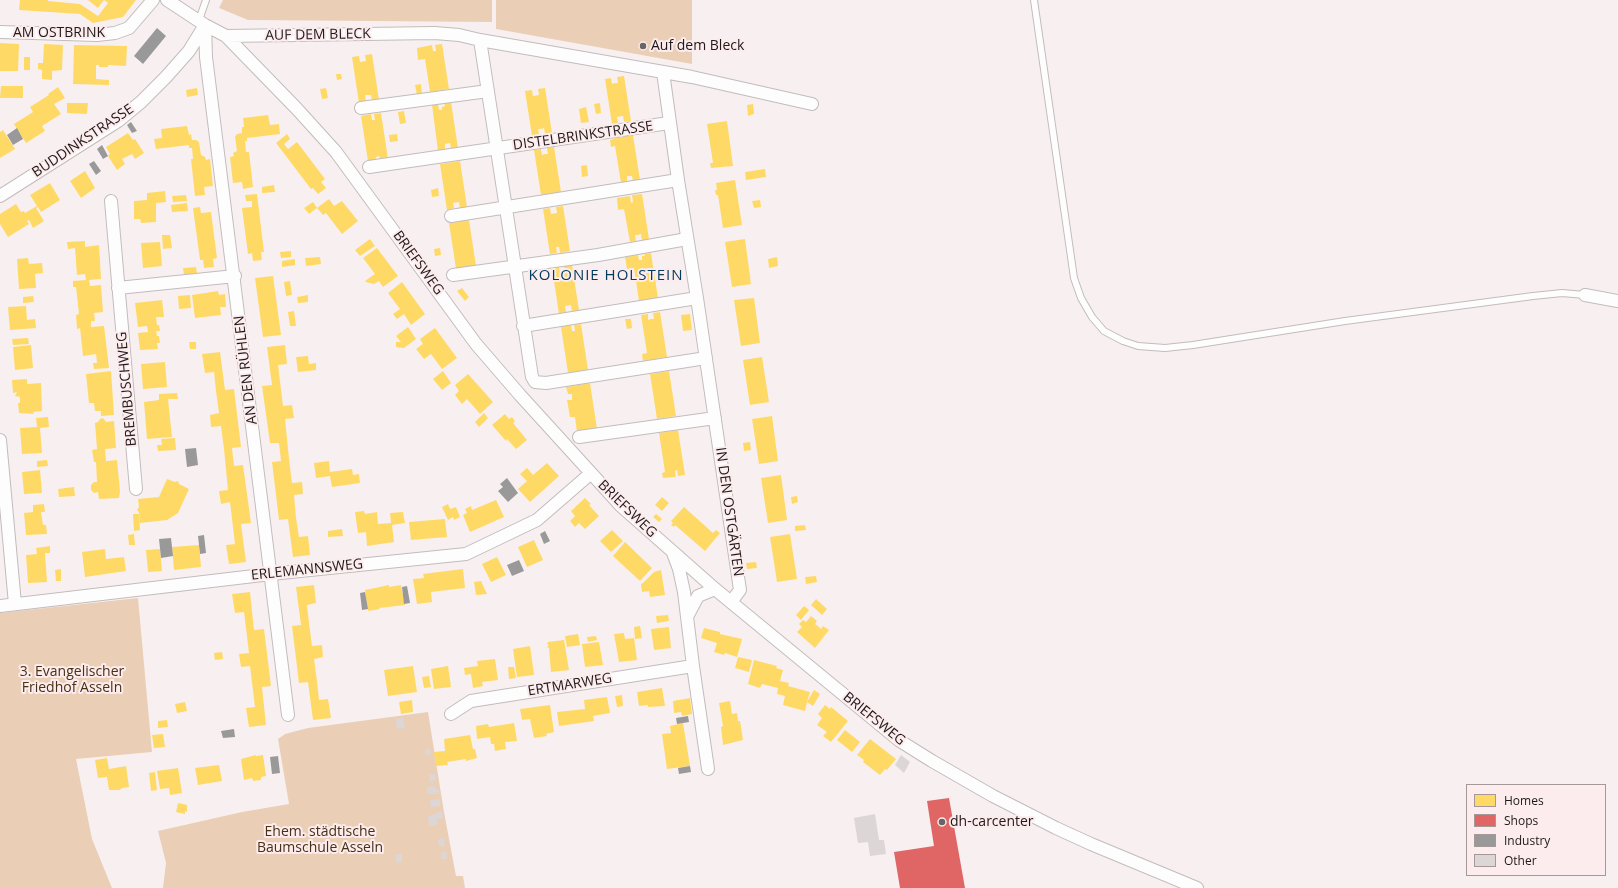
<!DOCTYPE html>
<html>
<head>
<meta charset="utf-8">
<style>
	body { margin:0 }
	#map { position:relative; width:1618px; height:888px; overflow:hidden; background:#f8f0f0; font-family:"Open Sans",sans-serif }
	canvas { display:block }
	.legend { position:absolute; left:1466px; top:784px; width:140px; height:92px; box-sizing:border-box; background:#fceced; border:1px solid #a49898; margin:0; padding:5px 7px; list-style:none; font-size:12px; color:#1f1919 }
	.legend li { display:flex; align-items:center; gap:8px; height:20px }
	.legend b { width:20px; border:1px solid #a49898 }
</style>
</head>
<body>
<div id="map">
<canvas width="1618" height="888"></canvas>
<ul class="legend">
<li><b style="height:11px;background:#ffd966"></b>Homes</li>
<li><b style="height:11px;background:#e06666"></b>Shops</li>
<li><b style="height:11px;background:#999"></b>Industry</li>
<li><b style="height:11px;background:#dcd6d7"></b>Other</li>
</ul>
</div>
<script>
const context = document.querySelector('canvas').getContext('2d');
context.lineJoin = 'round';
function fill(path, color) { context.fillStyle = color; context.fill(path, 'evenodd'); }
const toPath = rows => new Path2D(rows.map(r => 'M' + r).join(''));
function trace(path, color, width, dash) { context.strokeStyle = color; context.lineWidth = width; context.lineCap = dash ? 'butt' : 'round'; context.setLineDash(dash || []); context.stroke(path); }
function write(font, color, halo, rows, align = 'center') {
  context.font = font + ' "Open Sans",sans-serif'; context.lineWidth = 4; context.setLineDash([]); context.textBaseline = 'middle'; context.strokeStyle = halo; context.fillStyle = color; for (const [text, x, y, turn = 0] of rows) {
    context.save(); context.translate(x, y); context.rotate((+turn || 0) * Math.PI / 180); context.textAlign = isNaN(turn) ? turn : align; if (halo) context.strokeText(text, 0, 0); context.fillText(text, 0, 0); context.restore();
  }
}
fill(toPath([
	[223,0,492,0,492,22,248,20,219,8],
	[496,0,692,0,692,64,496,29],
	[138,598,152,752,76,759,92,839,112,888,0,888,0,613],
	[428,712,444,812,456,876,463,876,465,888,163,888,166,863,158,831,242,812,289,804,278,739,285,734,308,728]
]), '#eacfb6');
fill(toPath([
	[20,0,48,0,48,1,80,4,98,16,108,3,104,0,136,0,123,17,93,23,80,14,19,10],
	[88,0,104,0,98,8],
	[0,43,19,44,18,71,0,71],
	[44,44,63,45,62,70,52,71,52,80,42,79,42,70,38,69,38,63,43,63],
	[442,44,449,89,430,92,425,59,418,60,417,48,432,45,433,51,436,51,435,45],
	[74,45,127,46,126,66,108,65,108,67,99,67,99,65,96,65,96,79,109,80,109,85,73,84],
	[372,54,379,100,372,101,371,95,365,95,366,101,359,103,352,57,359,56,360,62,366,61,365,55],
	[24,57,30,57,30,70,24,70],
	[336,74,341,74,342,79,337,80],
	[624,76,631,121,624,122,623,116,617,117,618,123,612,124,605,79,611,78,612,84,615,83,618,83,617,77],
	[421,84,422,94,417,95,415,85],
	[1,86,23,86,23,98,0,98],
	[58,87,65,98,54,104,61,114,42,126,45,131,26,143,14,124,33,112,30,107,49,95,48,94],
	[197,88,198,95,187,97,186,90],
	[326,88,328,98,322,99,320,89],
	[545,88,552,133,545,134,544,128,541,129,538,129,539,135,532,136,525,91,532,90,533,96,539,95,538,89],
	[451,102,458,148,451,149,450,143,445,144,445,150,438,151,432,105,438,104,439,110,442,110,442,107,445,106,444,103],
	[67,103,88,103,87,114,67,113],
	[600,103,601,113,596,114,594,104],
	[753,104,754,114,748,116,747,105],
	[586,107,589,122,581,123,579,109],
	[404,111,406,123,400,124,398,112],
	[381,113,388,159,381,160,379,156,376,157,375,160,368,161,361,116,371,114,372,120,375,120,374,114],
	[268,115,270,125,279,124,280,134,247,138,247,141,245,141,246,152,249,152,253,187,243,189,242,182,233,183,230,157,234,156,233,153,237,151,235,137,237,134,242,133,242,127,244,127,243,118],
	[727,121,733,166,711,168,710,163,713,163,707,124],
	[187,126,189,135,191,134,192,140,196,140,199,142,201,155,205,157,206,160,210,159,213,186,204,187,205,195,195,196,191,159,193,159,192,148,189,148,189,145,156,149,154,139,162,138,161,129],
	[3,130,15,149,0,158,0,132],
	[128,133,133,140,135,139,144,153,135,159,132,154,122,159,125,164,117,170,108,156,110,154,106,147],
	[287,134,290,139,284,144,288,149,297,142,325,179,321,182,326,188,318,194,313,188,311,189,276,143],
	[397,134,398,141,390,142,389,135],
	[633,135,640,180,633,181,632,176,627,176,627,182,621,183,615,146,611,147,610,140,614,139,614,138],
	[554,147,561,192,541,195,534,150,541,149,542,155,545,154,548,154,547,148],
	[460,161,467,207,460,208,459,202,453,203,454,208,447,210,440,164],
	[587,165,588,176,582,177,581,166],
	[765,169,766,177,746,180,745,172],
	[85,171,95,188,81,198,70,181],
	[735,180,742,225,723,228,718,195,716,195,715,190,717,190,716,183],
	[50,183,60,200,41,212,38,207,36,208,44,221,33,228,29,220,27,221,29,224,8,237,0,224,0,214,16,204,21,212,24,211,25,213,37,206,30,195],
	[274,185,275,192,262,193,262,187],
	[438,188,439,196,432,197,431,190],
	[165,191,166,202,156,203,156,222,141,223,140,219,134,219,134,201,147,200,147,193],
	[257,194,264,252,261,252,262,260,253,261,252,253,248,254,242,208,252,207,252,201,246,201,245,195],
	[642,194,649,239,642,241,641,234,638,235,635,235,636,241,630,242,624,209,618,210,617,198,630,196,631,203,633,202,632,195],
	[186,195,187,201,173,202,172,196],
	[329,199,334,206,342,201,358,221,342,234,326,213,323,215,317,208],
	[760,200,761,207,754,208,752,201],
	[313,202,317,208,309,214,304,208],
	[187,203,188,211,172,212,171,205],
	[563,206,570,251,560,253,559,247,556,247,557,253,550,254,543,209,550,208,551,214,557,213,556,207],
	[200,207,201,213,211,212,217,258,213,259,214,267,204,268,203,260,200,260,193,208],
	[469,220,476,266,456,269,449,223],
	[162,235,170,235,172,248,163,249],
	[370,239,375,246,360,256,355,250],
	[745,239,751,284,732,287,725,242],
	[85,241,85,247,99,245,101,279,89,280,90,286,101,285,103,312,94,313,95,321,91,321,91,327,104,326,109,368,94,369,93,363,97,363,96,354,83,356,80,328,77,329,76,315,79,314,76,287,73,287,73,281,86,280,85,274,77,275,75,248,68,249,67,242],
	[160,242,162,266,143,268,141,243],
	[377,248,398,276,383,287,379,281,374,284,366,282,365,281,375,274,363,258],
	[440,248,441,255,435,256,434,249],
	[291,251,291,257,281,258,280,252],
	[651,253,658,298,639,301,634,268,627,269,625,257,638,255,639,260,642,260,642,256,645,256,644,254],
	[320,257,321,264,306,266,305,258],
	[777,257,778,266,769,268,768,259],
	[28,258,29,264,42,263,43,273,35,274,36,288,19,289,17,259],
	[295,259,295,265,282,267,282,261],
	[572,265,579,310,572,312,571,305,565,306,566,312,559,314,552,268,559,267,560,273,565,272,564,266],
	[196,267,197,273,184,275,183,268],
	[273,276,281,335,263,337,255,278],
	[290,281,292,295,286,296,284,282],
	[402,282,425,314,411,325,404,314,397,319,393,314,400,309,388,293],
	[462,288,469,297,465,301,457,291],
	[218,291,219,295,225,294,226,307,220,307,221,315,195,318,192,295],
	[190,295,191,308,179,309,178,296],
	[308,295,308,302,298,303,297,297],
	[33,296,34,302,23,303,23,297],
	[754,298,760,343,741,346,734,300],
	[162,300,164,317,156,317,157,325,159,325,160,331,156,331,157,336,159,336,160,343,157,343,158,349,140,350,138,333,148,332,147,326,138,327,135,303],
	[26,306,27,320,35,319,36,328,10,330,8,307],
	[294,311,296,326,290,326,288,312],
	[660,312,667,357,643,361,642,354,647,353,641,315,648,314,648,320,651,319,654,319,653,313],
	[690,314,692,330,683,331,681,315],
	[625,319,631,319,632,328,627,329],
	[581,324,588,370,568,373,561,327,571,325,572,331,575,331,574,325],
	[408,327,416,339,404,348,396,347,396,342,401,342,396,336],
	[435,328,457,358,442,369,431,354,424,359,416,349,423,344,420,339],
	[28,338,29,344,13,345,12,339],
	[189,342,196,342,196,349,190,349],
	[31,345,33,368,15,370,13,347],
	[285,345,287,364,278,365,283,406,292,405,294,418,285,419,289,459,292,483,302,482,303,494,294,495,296,518,299,537,308,536,310,555,293,557,288,519,279,520,272,462,281,461,279,443,270,443,262,386,272,385,267,347],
	[220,352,225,390,234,389,241,447,232,448,234,466,243,465,251,523,241,524,246,562,229,564,226,545,235,544,230,502,221,504,219,491,228,490,224,449,221,426,211,427,210,415,219,413,216,391,214,372,205,373,202,354],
	[308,356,309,364,316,363,316,370,298,372,296,357],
	[762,357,769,402,750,405,743,360],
	[165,362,167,387,143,389,141,364],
	[111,371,114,415,101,416,101,411,95,411,94,403,89,403,86,374],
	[443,371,451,383,442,390,433,379],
	[669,371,676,416,657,419,650,374],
	[468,374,493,402,480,414,467,399,462,404,455,395,459,391,455,385],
	[27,379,27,384,41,383,42,411,33,412,34,414,19,413,18,403,20,403,20,397,15,396,17,392,13,393,12,380],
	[590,383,597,429,577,432,575,417,570,417,567,400,572,400,572,394,568,394,566,387],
	[177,393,178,399,168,399,172,437,147,439,144,402,159,400,159,394],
	[484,413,488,418,479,427,475,422],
	[505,414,509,419,512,417,515,421,513,423,527,440,516,449,507,439,506,441,492,425],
	[772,416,778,461,759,464,752,419],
	[48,417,49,427,40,428,42,453,22,454,20,428,37,427,36,418],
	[103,418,106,422,114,421,116,448,105,449,106,461,117,460,120,491,119,498,99,499,98,492,94,493,91,490,91,485,94,482,97,482,96,462,94,462,92,450,97,449,95,423,98,422,100,419],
	[678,430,685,475,678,476,677,470,675,471,676,477,663,478,662,473,665,472,659,433],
	[175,438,176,450,158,451,157,445,162,445,161,439],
	[750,442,751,450,744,451,743,443],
	[47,460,48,466,37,467,37,461],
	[329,461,330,472,352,469,353,475,359,474,360,483,332,487,330,476,316,478,314,463],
	[547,463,559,476,530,502,518,489,527,481,520,474,527,468,533,475],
	[40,470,42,493,24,494,22,472],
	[781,475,787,520,768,523,761,478],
	[167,479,175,482,178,481,179,484,189,489,178,513,167,520,140,523,139,512,137,510,139,507,138,499,159,497],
	[74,487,75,496,59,497,58,489],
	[797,496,798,502,792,504,791,497],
	[662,497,669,503,662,511,655,505],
	[585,498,591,504,589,505,599,516,585,529,579,523,575,527,570,521,575,516,571,511],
	[496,500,504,517,470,532,463,515,467,513,465,509,471,506,472,510],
	[44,504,45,512,41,512,43,525,46,525,47,534,26,535,24,513,33,512,33,505],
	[448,504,450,509,456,507,460,517,454,520,453,517,448,520,442,507],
	[684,507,713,533,716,530,720,533,705,551,675,525,674,527,671,525,673,523,671,521],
	[364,511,365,514,377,512,378,524,391,523,390,513,403,512,405,523,392,525,394,542,367,546,366,532,358,533,355,512],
	[133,514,139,514,140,530,134,531],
	[656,514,662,519,659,522,653,517],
	[445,519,447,537,411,540,409,522],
	[805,525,806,530,795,531,795,526],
	[342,529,343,536,328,537,328,531],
	[612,530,623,541,611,552,600,541],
	[134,534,135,545,129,545,128,535],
	[790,534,797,579,777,582,770,537],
	[534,540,543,560,527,567,518,547],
	[625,542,652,568,640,581,613,556],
	[199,545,201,567,174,570,172,547],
	[50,546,50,553,45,553,47,582,28,583,26,555,37,554,36,548],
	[105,549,106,559,124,557,126,571,85,577,82,552],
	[160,549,162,571,148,572,146,550],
	[497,557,506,575,491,582,482,564],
	[756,562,757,568,747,569,746,563],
	[61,569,61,581,56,581,55,570],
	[463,569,465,588,431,592,432,602,417,604,413,579,424,578,423,574],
	[661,570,665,595,650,597,649,591,642,592,641,584,643,583,654,572],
	[816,576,817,582,806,584,805,577],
	[481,581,487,594,476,595,474,582],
	[314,585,316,603,307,605,309,623,312,646,322,645,323,657,314,659,317,681,319,700,328,699,331,718,313,720,308,682,299,683,292,626,301,625,296,587],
	[389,585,389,587,401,585,405,605,379,608,380,609,368,611,365,590],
	[250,592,254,630,264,629,271,686,262,687,266,725,249,727,246,708,255,707,250,666,241,667,239,654,249,653,244,612,235,613,232,594],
	[816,599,827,609,822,615,811,605],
	[804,606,809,610,801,620,796,615],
	[668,615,669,621,657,623,656,616],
	[811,616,817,621,815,624,818,626,821,629,823,626,829,630,815,648,797,632,802,627,799,624,803,620,806,622],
	[640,626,642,638,635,639,634,627],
	[669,627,671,648,654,650,651,629],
	[704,628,720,632,720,634,742,639,737,657,725,653,724,655,714,652,717,643,701,638],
	[624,633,625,639,634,638,637,660,619,662,614,634],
	[578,634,580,645,567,647,565,636],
	[596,636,597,640,588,642,587,637],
	[564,640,569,670,551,672,549,648,547,647,549,645,547,644,548,642],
	[599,642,603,665,585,667,582,644],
	[530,646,534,675,517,677,513,649],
	[222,652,223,659,215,660,214,653],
	[738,657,752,660,749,672,735,668],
	[495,659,498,680,482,682,483,686,473,688,471,674,465,675,464,668,478,666,477,661],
	[754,660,777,666,776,668,783,670,780,681,789,683,788,686,810,692,807,702,814,690,820,694,813,706,807,702,805,711,783,705,785,696,777,694,778,688,762,684,760,688,748,684],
	[413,666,417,692,388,696,384,670],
	[448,666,451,687,434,689,431,669],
	[508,667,514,667,516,678,509,679],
	[429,676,431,687,424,688,422,677],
	[662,688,665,706,648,707,648,705,639,706,637,692],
	[622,695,623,706,617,707,615,696],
	[607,697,610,713,593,716,594,721,559,726,557,712,585,709,584,700],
	[690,698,692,714,682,716,681,712,674,713,673,701],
	[412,700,413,712,401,714,399,702],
	[730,701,732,714,737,713,738,721,740,721,743,740,723,745,721,727,723,726,719,703],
	[185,702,187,711,177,713,175,704],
	[550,705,554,732,546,734,547,736,534,738,530,719,522,720,520,709],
	[825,705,830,709,831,707,848,721,831,742,823,736,827,732,817,725,822,718,818,714],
	[167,720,168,727,158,728,158,721],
	[514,723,517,741,505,742,506,749,495,751,494,744,491,744,490,737,477,739,476,726,488,724,489,727],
	[683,723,690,766,667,769,662,734,671,733,670,726],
	[845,730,860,742,852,752,837,740],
	[163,734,165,747,154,748,152,735],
	[470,735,473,749,475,749,477,758,466,761,466,759,447,762,448,765,436,766,434,752,445,751,444,739],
	[870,739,896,759,887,770,885,769,880,775,863,762,864,760,857,755],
	[256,755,256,756,263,755,266,776,261,777,261,780,253,781,252,778,244,780,241,759],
	[107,758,109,769,126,766,129,787,122,788,120,790,109,790,107,777,98,778,95,760],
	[219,765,222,781,198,785,195,768],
	[178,768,182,793,170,795,169,788,160,789,157,771],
	[155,772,157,790,151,791,149,773],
	[178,803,187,805,187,812,185,811,185,814,176,812]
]), '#ffd966');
fill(toPath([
	[949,798,965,888,900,888,894,852,934,846,927,801]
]), '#e06666');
fill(toPath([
	[157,28,166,36,143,64,134,56],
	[131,122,137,131,132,133,127,125],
	[17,128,23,139,13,145,7,135],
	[102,145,108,156,103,159,97,149],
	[94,161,101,171,96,175,89,164],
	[196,448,198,465,187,467,185,449],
	[507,478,518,493,508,502,498,491,503,487,500,484],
	[545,531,550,541,544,544,540,534],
	[204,535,206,553,200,554,198,536],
	[171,538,173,556,161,558,159,539],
	[519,560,524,571,512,576,507,565],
	[407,586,410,603,404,604,402,587],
	[365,592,368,609,362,610,360,593],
	[688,716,689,722,677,724,676,718],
	[234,729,235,737,223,738,221,731],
	[278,756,280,773,272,774,270,757],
	[690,766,691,772,679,774,678,768]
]), '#999');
fill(toPath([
	[403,718,405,728,397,729,396,719],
	[425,749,430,749,431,754,426,755],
	[901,755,910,762,904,773,895,765],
	[435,774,436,780,430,782,429,775],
	[435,786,436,790,439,790,439,794,427,794,427,787],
	[440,799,440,806,431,807,430,800],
	[442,811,443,818,437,819,438,824,429,826,428,816,436,814,436,813],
	[875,814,879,840,884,840,886,854,870,856,868,842,858,843,854,818],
	[444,838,445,846,439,846,438,839],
	[441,852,446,852,447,859,442,859],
	[402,854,402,862,397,863,395,855]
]), '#dcd6d7');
const lane = toPath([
	[1034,0,1074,278,1081,298,1092,317,1104,331,1123,341,1138,346,1165,348,1193,345,1345,321,1533,296,1562,293,1585,295],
	[199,20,206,0]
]);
const street = toPath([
	[167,0,205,25,226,36,297,109,336,152,476,344,520,395,621,506,715,589,900,741,932,761,993,796,1056,828,1091,844,1197,888],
	[205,25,206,57,288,715],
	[0,32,97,35,115,33,129,28,153,0],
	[226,36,435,33,459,35,480,40,692,77,812,104],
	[480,40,532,377,535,382,546,383,706,358],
	[663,72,678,180,697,298,740,590,731,602],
	[361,108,488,91],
	[369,167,669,123],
	[0,196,118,121,141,102,166,77,189,51,205,25],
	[111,201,136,489],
	[451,216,678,180],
	[453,275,598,255,687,239],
	[118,288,235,276],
	[1585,295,1618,301],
	[523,326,697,298],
	[579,437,715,418],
	[0,440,15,604],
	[673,553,679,569,684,592,693,666,708,769],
	[0,606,271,574,466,554,537,520,590,474],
	[688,615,698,596,715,589],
	[451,714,471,701,693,666]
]);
trace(lane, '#c2bcbc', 8);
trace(street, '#c2bcbc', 14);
trace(lane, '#fefdfd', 6);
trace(street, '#fefdfd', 12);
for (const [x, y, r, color] of [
	[643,46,4,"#6b6464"],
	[942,822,4,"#6b6464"]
]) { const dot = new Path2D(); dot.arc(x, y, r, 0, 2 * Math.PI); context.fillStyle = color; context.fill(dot); trace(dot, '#fceced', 1.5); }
write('14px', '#1f1919', '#fceced', [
	["AM OSTBRINK",59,33],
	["AUF DEM BLECK",318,35,-1],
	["DISTELBRINKSTRASSE",583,136,-8],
	["BUDDINKSTRASSE",83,141,-34],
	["BRIEFSWEG",418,263,54],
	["AN DEN RÜHLEN",246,370,-97],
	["BREMBUSCHWEG",127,389,-95],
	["BRIEFSWEG",627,509,44],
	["IN DEN OSTGÄRTEN",729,512,82],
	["ERLEMANNSWEG",307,570,-6],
	["ERTMARWEG",570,685,-9],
	["BRIEFSWEG",874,719,39]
]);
write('14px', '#1f1919', '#fceced', [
	["Auf dem Bleck",651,46],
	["dh-carcenter",950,822]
], 'left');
write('14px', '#483014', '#fceced', [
	["3. Evangelischer",72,672],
	["Friedhof Asseln",72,688],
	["Ehem. städtische",320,832],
	["Baumschule Asseln",320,848]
]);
context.letterSpacing = '1px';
write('15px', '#003c5d', '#fceced', [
	["KOLONIE HOLSTEIN",606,276]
]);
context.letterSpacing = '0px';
</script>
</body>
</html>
